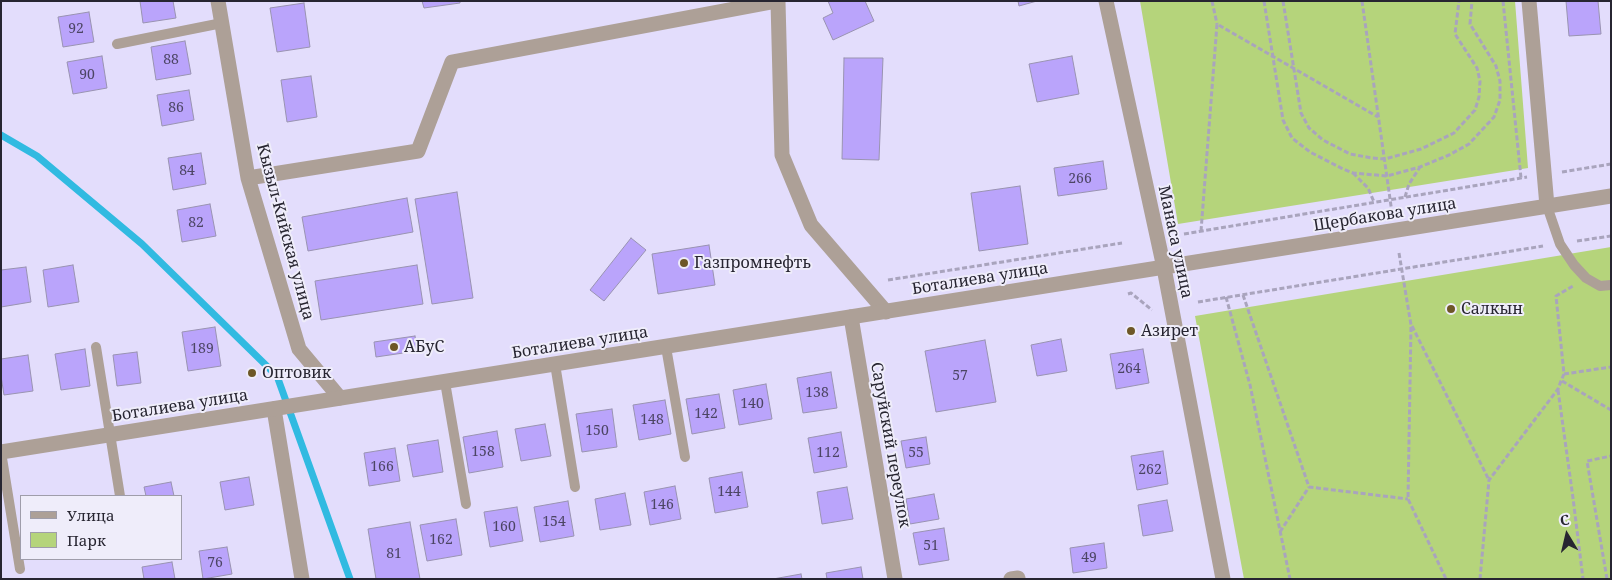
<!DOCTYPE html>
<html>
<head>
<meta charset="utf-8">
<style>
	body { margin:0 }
	#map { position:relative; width:1612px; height:580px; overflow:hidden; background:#e3ddfc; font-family:"Noto Serif",serif }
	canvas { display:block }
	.frame { position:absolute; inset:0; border:2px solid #272531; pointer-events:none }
	.legend { position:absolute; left:20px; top:495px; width:162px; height:65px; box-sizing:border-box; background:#efedfa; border:1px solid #9f9daa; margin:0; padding:6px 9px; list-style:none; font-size:15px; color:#272531 }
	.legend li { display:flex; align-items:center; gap:10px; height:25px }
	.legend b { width:25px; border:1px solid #9f9daa }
	.north { position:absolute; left:1542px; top:510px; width:50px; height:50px; -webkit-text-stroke:4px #efedfa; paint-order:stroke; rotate:351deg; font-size:14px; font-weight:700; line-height:20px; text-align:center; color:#272531 }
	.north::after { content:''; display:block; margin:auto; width:18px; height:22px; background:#272531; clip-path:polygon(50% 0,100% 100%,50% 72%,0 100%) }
</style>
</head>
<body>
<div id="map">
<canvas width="1612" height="580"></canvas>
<div class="frame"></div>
<ul class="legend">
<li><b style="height:6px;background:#ada097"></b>Улица</li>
<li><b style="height:14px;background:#b5d47b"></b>Парк</li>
</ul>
<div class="north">С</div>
</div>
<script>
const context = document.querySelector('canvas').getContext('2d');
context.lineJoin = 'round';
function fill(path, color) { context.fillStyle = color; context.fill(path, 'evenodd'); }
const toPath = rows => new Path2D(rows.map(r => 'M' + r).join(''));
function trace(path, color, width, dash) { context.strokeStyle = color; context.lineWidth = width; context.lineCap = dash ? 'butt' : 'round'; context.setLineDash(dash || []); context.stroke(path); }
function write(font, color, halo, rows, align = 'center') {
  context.font = font + ' "Noto Serif",serif'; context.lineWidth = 4; context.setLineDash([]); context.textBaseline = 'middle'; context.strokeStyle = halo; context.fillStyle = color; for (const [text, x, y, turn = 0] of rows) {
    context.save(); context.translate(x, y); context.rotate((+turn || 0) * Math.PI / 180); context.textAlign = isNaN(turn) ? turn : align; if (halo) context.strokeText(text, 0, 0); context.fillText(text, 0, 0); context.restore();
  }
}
fill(toPath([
	[1140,1,1515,1,1528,168,1178,224],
	[1611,247,1611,579,1244,579,1195,316]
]), '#b5d47b');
trace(toPath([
	[1,135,37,156,142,244,277,376,350,579]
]), '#31bae1', 7);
const building = toPath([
	[140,1,173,1,176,18,143,23,140,1],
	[422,1,460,1,460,3,424,8,422,1],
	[828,1,865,1,874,21,833,40,823,18,833,13,828,1],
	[1018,1,1037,1,1019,6,1018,1],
	[1566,1,1598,1,1601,34,1569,36,1566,1],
	[304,3,310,47,277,52,270,8,304,3],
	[89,12,94,42,63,47,58,17,89,12],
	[185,41,191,74,156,80,151,47,185,41],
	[102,56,107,88,73,94,67,62,102,56],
	[1072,56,1079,94,1037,102,1029,64,1072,56],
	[844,58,883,58,879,160,842,159,844,58],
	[311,76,317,117,287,122,281,80,311,76],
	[189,90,194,120,162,126,157,95,189,90],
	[201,153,206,184,173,190,168,158,201,153],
	[1103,161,1107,189,1058,196,1054,168,1103,161],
	[1020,186,1028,244,979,251,971,193,1020,186],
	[457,192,473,298,432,304,415,199,457,192],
	[407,198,413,232,308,251,302,217,407,198],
	[210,204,216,236,182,242,177,210,210,204],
	[631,238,646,250,604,301,590,290,631,238],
	[709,245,715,285,658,294,652,254,709,245],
	[73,265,79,302,48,307,43,270,73,265],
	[417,265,423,304,321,320,315,281,417,265],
	[26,267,31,302,1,307,1,270,26,267],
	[215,327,221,366,188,371,182,332,215,327],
	[415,336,417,351,376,357,374,342,415,336],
	[1061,339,1067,371,1037,376,1031,345,1061,339],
	[985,340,996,402,936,412,925,351,985,340],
	[85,349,90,386,61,390,55,354,85,349],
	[1143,349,1149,383,1116,389,1110,354,1143,349],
	[137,352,141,383,117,386,113,355,137,352],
	[28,355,33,391,4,395,1,376,1,359,28,355],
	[831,372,837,408,803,413,797,378,831,372],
	[766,384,772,419,739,425,733,390,766,384],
	[719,394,725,428,692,434,686,399,719,394],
	[665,400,671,434,639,440,633,405,665,400],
	[612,409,617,447,582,452,576,414,612,409],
	[545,424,551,456,521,461,515,429,545,424],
	[497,431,503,467,469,473,463,437,497,431],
	[841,432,847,467,814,473,808,438,841,432],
	[926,437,930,464,906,468,901,441,926,437],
	[438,440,443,472,413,477,407,445,438,440],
	[395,448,400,481,369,486,364,453,395,448],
	[1163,451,1168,484,1137,490,1131,456,1163,451],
	[742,472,748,507,715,513,709,478,742,472],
	[249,477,254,505,225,510,220,482,249,477],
	[171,482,174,496,146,496,144,487,171,482],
	[675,486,681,519,650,525,644,492,675,486],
	[847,487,853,519,822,524,817,492,847,487],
	[625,493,631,525,600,530,595,499,625,493],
	[934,494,939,519,910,524,906,499,934,494],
	[1167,500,1173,531,1143,536,1138,505,1167,500],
	[568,501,574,536,540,542,534,507,568,501],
	[517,507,523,541,490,547,484,512,517,507],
	[456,519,462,555,427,561,420,525,456,519],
	[410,522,420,579,376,579,368,529,410,522],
	[944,528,949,560,919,565,913,533,944,528],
	[1104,543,1107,568,1073,573,1070,548,1104,543],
	[227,547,232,574,203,579,199,551,227,547],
	[172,562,175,579,144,579,142,567,172,562],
	[861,567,863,579,827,579,826,573,861,567],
	[801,574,802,579,773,579,801,574]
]);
fill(building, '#baa4fb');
trace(building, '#9993b1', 1);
trace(toPath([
	[1212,1,1217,24],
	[1264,1,1283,120,1292,138,1310,152,1343,169,1353,173,1387,176,1420,167,1449,155,1469,144,1494,117,1500,100,1500,81,1496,66,1470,24,1472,1],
	[1283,1,1301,113,1309,128,1323,140,1350,154,1372,158,1385,159,1421,149,1454,133,1475,110,1479,97,1480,81,1477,68,1455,34,1459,1],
	[1362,1,1392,213],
	[1503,1,1521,178],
	[1562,172,1611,164],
	[1353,173,1368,188,1374,202],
	[1405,197,1409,184,1420,167],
	[1201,231,1217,24,1378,117],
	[1184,234,1527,177],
	[1577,241,1611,236],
	[1399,253,1411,325,1408,499,1446,579],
	[888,280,1122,243],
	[1128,294,1131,293,1152,310],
	[1243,295,1309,487,1408,499],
	[1226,297,1250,385,1290,579],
	[1198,302,1543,246],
	[1412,326,1489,480],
	[1564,374,1611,367],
	[1562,381,1611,410],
	[1558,390,1573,498,1583,579],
	[1280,532,1309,487],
	[1480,579,1489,480,1558,389,1561,381,1564,374,1556,296,1573,286],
	[1607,579,1587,461,1611,456]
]), '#a9a4bd', 3, [5, 2.5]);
trace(toPath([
	[117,44,222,23],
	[1547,206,1560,244,1574,265,1586,278,1600,286,1611,285],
	[96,347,120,496],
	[666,347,685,457],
	[555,364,575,487],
	[445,382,466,504],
	[1,452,20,569]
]), '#ada097', 10);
trace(toPath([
	[218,1,248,178,299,349,340,398],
	[1106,1,1164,268],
	[1529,1,1547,206],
	[778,2,782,155,811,225,886,312],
	[248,178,418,151,452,62,777,1],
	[851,317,895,579],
	[274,409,302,579],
	[1011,579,1018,578]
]), '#ada097', 15);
trace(toPath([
	[1164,268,1223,579],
	[1,452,1611,196]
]), '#ada097', 15);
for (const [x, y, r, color] of [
	[684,263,5,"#6d5727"],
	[1451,309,5,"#6d5727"],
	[1131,331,5,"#6d5727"],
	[394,347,5,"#6d5727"],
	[252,373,5,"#6d5727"]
]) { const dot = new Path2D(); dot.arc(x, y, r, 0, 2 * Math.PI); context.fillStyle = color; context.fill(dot); trace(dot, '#efedfa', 2); }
write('14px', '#4c4564', null, [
	["92",76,29],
	["88",171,60],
	["90",87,75],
	["86",176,108],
	["84",187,171],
	["266",1080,179],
	["82",196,223],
	["189",202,349],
	["264",1129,369],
	["57",960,376],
	["138",817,393],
	["140",752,404],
	["142",706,414],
	["148",652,420],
	["150",597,431],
	["158",483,452],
	["112",828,453],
	["55",916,453],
	["166",382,467],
	["262",1150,470],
	["144",729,492],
	["146",662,505],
	["154",554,522],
	["160",504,527],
	["162",441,540],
	["51",931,546],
	["81",394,554],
	["49",1089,558],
	["76",215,563]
]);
write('16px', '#272531', '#efedfa', [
	["Щербакова улица",1385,215,-9],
	["Кызыл-Кийская улица",285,232,75],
	["Манаса улица",1175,242,78],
	["Боталиева улица",980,279,-9],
	["Боталиева улица",580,343,-9],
	["Боталиева улица",180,406,-9],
	["Саруйский переулок",890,445,80]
]);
write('16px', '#272531', '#efedfa', [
	["Газпромнефть",694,263],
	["Салкын",1461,309],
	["Азирет",1141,331],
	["АБуС",404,347],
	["Оптовик",262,373]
], 'left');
</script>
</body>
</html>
